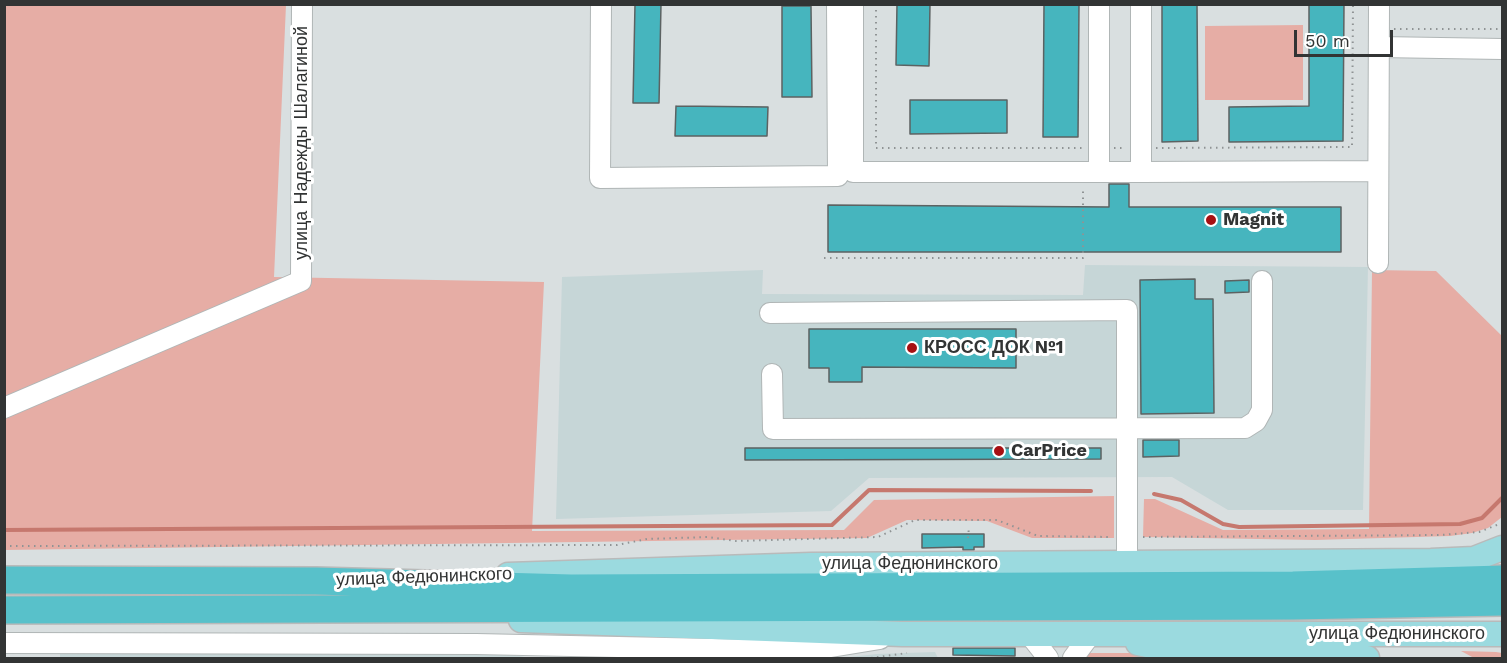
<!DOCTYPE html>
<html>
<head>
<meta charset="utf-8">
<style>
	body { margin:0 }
	#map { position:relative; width:1507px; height:663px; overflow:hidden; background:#d9dfe0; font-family:"Work Sans",sans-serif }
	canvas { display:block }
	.frame { position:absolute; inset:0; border:6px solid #323434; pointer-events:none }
	.scale { position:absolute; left:1294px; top:30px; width:99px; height:27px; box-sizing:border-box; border:3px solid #323434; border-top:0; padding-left:8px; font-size:18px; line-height:21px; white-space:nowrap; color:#323434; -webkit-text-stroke:4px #fff; paint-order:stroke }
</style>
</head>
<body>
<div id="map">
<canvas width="1507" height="663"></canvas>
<div class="frame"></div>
<div class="scale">50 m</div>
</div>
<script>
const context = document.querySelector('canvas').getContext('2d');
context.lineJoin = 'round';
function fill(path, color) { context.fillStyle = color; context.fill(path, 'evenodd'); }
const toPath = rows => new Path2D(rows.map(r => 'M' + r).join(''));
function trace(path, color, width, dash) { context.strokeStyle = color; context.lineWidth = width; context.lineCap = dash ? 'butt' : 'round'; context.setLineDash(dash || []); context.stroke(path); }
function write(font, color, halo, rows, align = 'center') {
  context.font = font + ' "Work Sans",sans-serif'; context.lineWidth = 6; context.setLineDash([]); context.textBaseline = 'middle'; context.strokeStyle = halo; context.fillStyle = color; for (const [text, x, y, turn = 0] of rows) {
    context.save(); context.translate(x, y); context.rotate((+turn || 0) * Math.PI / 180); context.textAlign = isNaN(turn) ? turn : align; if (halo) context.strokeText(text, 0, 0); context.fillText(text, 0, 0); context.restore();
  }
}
fill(toPath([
	[1085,265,1368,267,1363,510,1228,510,1172,477,869,478,831,511,556,519,562,277,763,270,762,294,1083,295],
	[935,652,938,658,841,658,877,654],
	[504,653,530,658,60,658,60,654]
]), '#c6d6d7');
fill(toPath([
	[4,5,286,5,274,277,544,282,532,531,844,530,874,500,1114,496,1114,538,1032,538,987,521,907,520,867,538,5,550],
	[1303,25,1303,100,1205,100,1205,26],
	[1372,270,1436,271,1502,336,1502,517,1488,528,1472,533,1450,536,1315,540,1143,537,1144,499,1155,499,1223,530,1369,529],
	[1461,651,1496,652,1502,653,1502,658,1474,658],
	[1087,653,1142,653,1152,658,1086,658]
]), '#e6ada5');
trace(toPath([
	[1154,494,1181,500,1223,524,1239,527,1460,524,1482,518,1502,498],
	[4,530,832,525,869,490,1091,491]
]), '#c6786e', 4);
const building = toPath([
	[635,4,661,4,659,103,633,103,635,4],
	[897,4,930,4,929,66,896,65,897,4],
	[1044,4,1079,4,1078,137,1043,137,1044,4],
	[1162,4,1197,4,1198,141,1162,142,1162,4],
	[1309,4,1344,4,1343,141,1229,142,1229,107,1309,106,1309,4],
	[782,6,811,6,812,97,782,97,782,6],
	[910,100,1007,100,1007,133,910,134,910,100],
	[676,106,768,107,767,136,675,136,676,106],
	[1109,184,1129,184,1129,207,1341,207,1341,252,828,252,828,205,1109,207,1109,184],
	[1195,279,1195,299,1213,299,1214,413,1141,414,1140,280,1195,279],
	[1249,280,1249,292,1225,293,1225,281,1249,280],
	[809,329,1016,329,1016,368,862,367,862,382,829,382,829,368,809,368,809,329],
	[1143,440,1179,440,1179,456,1143,457,1143,440],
	[745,448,1101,448,1101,459,745,460,745,448],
	[922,534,984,534,984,547,974,547,974,550,963,550,963,547,922,548,922,534],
	[953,648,1015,648,1015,656,953,655,953,648]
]);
fill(building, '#46b5be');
trace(building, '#5c6262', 1.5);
const minor = toPath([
	[601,4,600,178,838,176,837,4],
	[853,4,853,172,1141,172],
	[1141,4,1141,172,1378,171],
	[1379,47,1502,49],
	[1099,172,1099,4],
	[1378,263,1379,4],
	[770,313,1127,310,1127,562],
	[772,374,773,429,1245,428,1256,421,1262,410,1262,281],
	[4,408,301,281,302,4],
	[1029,634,1048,658],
	[4,643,476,644,807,651,880,639],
	[1073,658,1091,634]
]);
const major = toPath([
	[508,575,811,565,1431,561,1474,559,1502,548],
	[521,620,902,634,1502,634],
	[1138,643,1193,655,1367,658]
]);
const highway = toPath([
	[4,580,316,581,571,588,1293,585,1502,579],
	[4,610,1293,606,1502,602]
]);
trace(minor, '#b0b6b6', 22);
trace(major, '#b9baba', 27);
trace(highway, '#b9baba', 30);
trace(toPath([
	[876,4,876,148,1084,148],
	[1394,29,1502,29],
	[1114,148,1126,148],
	[1156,148,1352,147,1353,4],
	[824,258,1083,258,1083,187],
	[1143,537,1441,535,1479,532,1502,523],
	[968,538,969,527],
	[4,546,617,545,647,539,708,537,736,541,878,537,915,520,997,520,1038,536,1110,537],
	[871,658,907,653]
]), '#8f9394', 2, [1.5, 4.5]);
trace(minor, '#fff', 20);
trace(major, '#9bdadf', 24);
trace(highway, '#58c1ca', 27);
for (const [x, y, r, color] of [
	[1211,220,6,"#a61013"],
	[912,348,6,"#a61013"],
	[999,451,6,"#a61013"]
]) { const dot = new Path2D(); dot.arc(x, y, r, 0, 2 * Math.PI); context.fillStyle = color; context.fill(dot); trace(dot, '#fff', 2); }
write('18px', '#323434', '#fff', [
	["улица Надежды Шалагиной",302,143,-90],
	["улица Федюнинского",910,564],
	["улица Федюнинского",424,577,-2],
	["улица Федюнинского",1397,634]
]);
write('bold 18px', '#323434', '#fff', [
	["Magnit",1223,220],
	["КРОСС ДОК №1",924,348],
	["CarPrice",1011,451]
], 'left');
</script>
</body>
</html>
